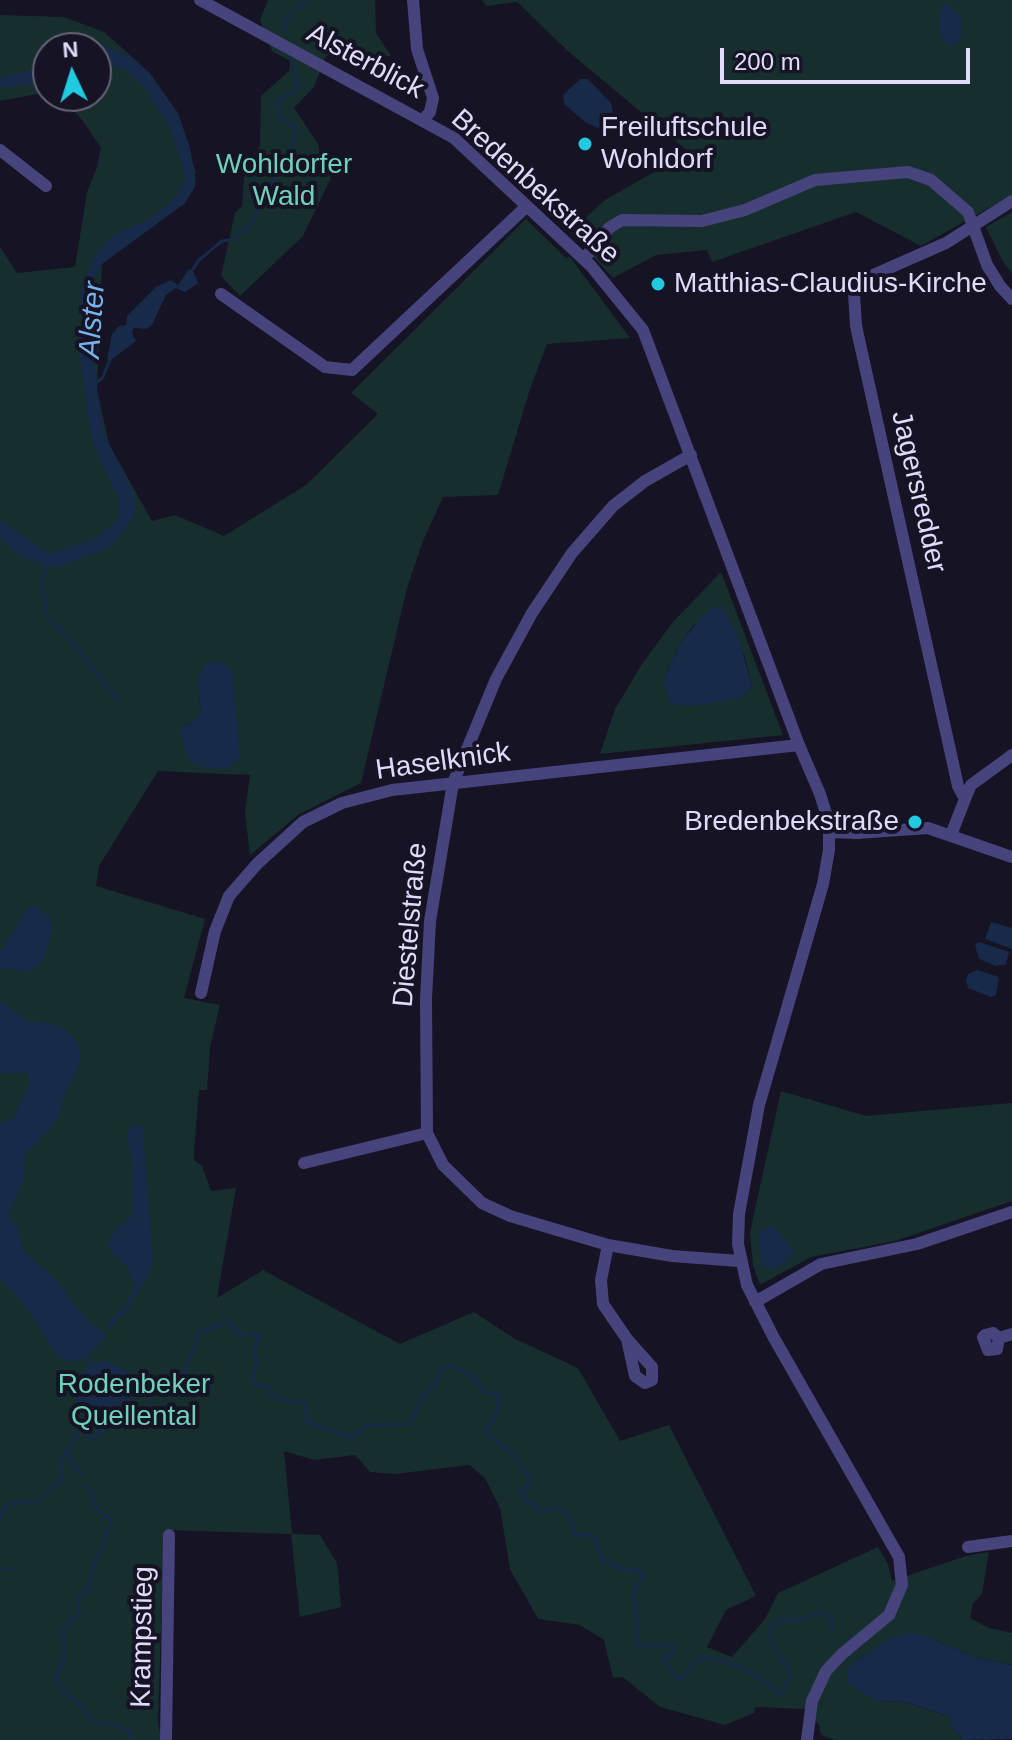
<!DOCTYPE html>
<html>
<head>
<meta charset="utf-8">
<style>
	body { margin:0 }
	#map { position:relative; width:1012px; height:1740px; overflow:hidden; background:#161325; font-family:Arial,sans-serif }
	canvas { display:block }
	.north { position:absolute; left:32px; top:32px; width:80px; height:80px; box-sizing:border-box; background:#161325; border:2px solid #67637a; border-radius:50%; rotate:356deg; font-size:22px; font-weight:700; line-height:32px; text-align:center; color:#e0dbfa }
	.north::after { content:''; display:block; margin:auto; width:28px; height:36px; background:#21c9e1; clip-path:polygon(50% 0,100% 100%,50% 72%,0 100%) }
	.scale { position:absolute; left:720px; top:48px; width:250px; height:36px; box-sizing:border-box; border:4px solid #e0dbfa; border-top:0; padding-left:10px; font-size:24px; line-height:28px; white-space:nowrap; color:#e0dbfa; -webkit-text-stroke:6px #161325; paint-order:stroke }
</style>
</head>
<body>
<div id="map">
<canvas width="1012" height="1740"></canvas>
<div class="north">N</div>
<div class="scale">200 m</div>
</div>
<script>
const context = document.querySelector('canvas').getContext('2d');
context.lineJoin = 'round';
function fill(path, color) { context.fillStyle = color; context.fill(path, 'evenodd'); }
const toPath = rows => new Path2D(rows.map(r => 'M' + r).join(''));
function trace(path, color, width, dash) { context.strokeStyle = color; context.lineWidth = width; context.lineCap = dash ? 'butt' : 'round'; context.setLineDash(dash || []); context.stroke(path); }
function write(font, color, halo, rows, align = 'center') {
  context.font = font + ' Arial,sans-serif'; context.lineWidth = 8; context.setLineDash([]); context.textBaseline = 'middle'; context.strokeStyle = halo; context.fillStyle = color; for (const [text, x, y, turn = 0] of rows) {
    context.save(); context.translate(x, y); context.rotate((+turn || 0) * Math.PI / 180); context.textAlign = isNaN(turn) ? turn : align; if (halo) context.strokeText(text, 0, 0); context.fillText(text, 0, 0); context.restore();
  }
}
fill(toPath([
	[268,0,375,0,376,33,391,56,326,56,314,87,294,108,318,144,321,159,331,178,303,236,240,296,221,276,235,213,242,206,245,165,260,146,261,96,289,71,290,61,272,51,260,20],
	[482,0,1012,0,1012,195,921,246,856,212,712,262,707,250,656,255,613,278,570,232,605,200,689,152,569,52,517,2,486,6],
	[0,15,64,17,104,32,139,63,178,113,196,173,167,206,148,220,102,264,97,389,109,444,152,521,175,515,224,536,306,485,378,414,351,393,526,219,566,258,570,257,630,338,547,344,530,389,498,495,443,497,423,541,407,588,361,783,298,815,250,855,245,813,250,775,158,771,99,866,96,886,205,919,184,998,220,1005,210,1047,207,1090,199,1090,194,1152,194,1160,202,1166,211,1191,236,1188,217,1298,263,1270,400,1344,474,1312,515,1339,578,1368,620,1441,669,1425,756,1596,726,1610,707,1647,732,1657,765,1619,778,1593,878,1547,888,1564,892,1581,966,1556,989,1552,982,1594,973,1603,970,1618,989,1628,1012,1633,1012,1665,975,1657,926,1636,878,1647,856,1661,877,1701,904,1702,948,1716,953,1728,964,1740,835,1740,821,1735,819,1725,804,1709,755,1707,754,1713,725,1725,660,1707,623,1677,613,1678,604,1640,580,1625,538,1619,510,1569,500,1508,485,1478,469,1465,395,1474,370,1472,355,1455,314,1460,284,1451,292,1534,320,1535,337,1563,341,1607,300,1617,291,1534,164,1530,158,1722,161,1740,0,1740,0,247,17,273,75,267,87,192,97,167,101,148,83,121,61,96,96,96,96,48,48,48,48,92,0,101],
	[197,683,229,768,181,726,191,724,201,713],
	[1012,212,1012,273,1002,260,986,227],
	[721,572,783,735,600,754,615,709,642,664,673,622],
	[695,624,744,654,752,686,742,698,663,681,680,643],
	[781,1091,866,1116,1012,1103,1012,1201,895,1241,811,1257,760,1285,753,1266,750,1232]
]), '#162e2e');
fill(toPath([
	[945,3,951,6,961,21,961,37,954,46,947,45,940,35,939,13],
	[95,43,129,56,149,72,178,113,190,148,196,181,194,189,184,204,102,264,92,283,91,343,97,389,105,436,133,491,135,507,133,518,109,548,61,566,49,567,17,554,0,537,0,520,41,549,53,553,95,539,115,523,119,515,118,495,112,486,92,441,86,400,79,348,82,312,80,297,84,278,99,249,117,233,146,221,167,206,183,186,185,177,183,166,168,124,144,87,128,71,96,59,96,48,81,48],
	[48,67,48,82,0,88,0,78],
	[580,79,588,79,611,103,615,122,604,131,585,122,564,104,563,95],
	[189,269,193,271,198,283,185,292,176,288,166,295,152,325,146,329,134,328,132,333,136,341,111,360,107,359,112,334,119,326,126,325,127,316,156,287,171,280,178,285],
	[721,606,738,636,752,686,742,698,692,706,670,703,663,681,680,643,709,609],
	[218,661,232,669,240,758,229,768,209,769,191,762,183,744,180,726,191,724,201,713,197,683,204,664],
	[39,907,49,917,52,928,45,956,40,964,27,972,0,968,0,953,16,927,28,908],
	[991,922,1012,928,1012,949,985,939],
	[979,942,1009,952,1006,964,996,966,979,959,975,945],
	[977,970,999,977,996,995,991,997,968,988,966,981,968,974],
	[0,1000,28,1022,44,1022,66,1030,79,1045,80,1063,62,1102,59,1118,26,1154,24,1159,25,1176,8,1215,18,1228,22,1250,60,1283,74,1304,90,1323,105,1334,105,1339,86,1356,77,1361,66,1361,53,1351,40,1327,16,1295,0,1279,0,1123,13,1120,30,1081,25,1072,0,1074],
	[134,1124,142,1127,143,1135,153,1261,149,1274,129,1307,111,1328,107,1323,126,1306,135,1286,130,1270,108,1248,108,1244,114,1232,132,1215,133,1170,127,1133],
	[774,1226,794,1251,784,1264,773,1269,762,1266,758,1235,766,1228],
	[107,1361,127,1371,138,1390,131,1399,119,1402,110,1416,104,1421,92,1422,85,1418,76,1403,76,1386,81,1376,91,1364],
	[911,1633,926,1636,975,1657,1012,1665,1012,1739,964,1740,953,1728,948,1716,905,1702,877,1701,849,1684,847,1670,856,1661,890,1638]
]), '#172a49');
trace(toPath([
	[285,32,284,21,307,0],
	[191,272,199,260,222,241,235,239,240,231,248,230,271,186,297,133,294,126,278,115,278,100,295,90,298,84,293,62],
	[95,384,103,377,111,357],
	[45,565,42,584,46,614,72,642,119,701],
	[86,1356,91,1364],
	[66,1453,81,1475],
	[87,1486,93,1497,93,1505,111,1521],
	[0,1517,7,1504,38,1501,61,1479,61,1461,78,1432,82,1432,91,1438,116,1422,124,1411,144,1413,152,1393,161,1390,184,1373,195,1348,198,1333,228,1321,240,1335,254,1334,259,1338,254,1350,257,1365,253,1374,253,1384,267,1385,272,1395,289,1402,303,1402,306,1407,306,1422,351,1437,357,1435,366,1425,410,1424,421,1399,435,1384,444,1366,458,1367,479,1383,484,1392,496,1393,499,1398,495,1415,486,1431,516,1458,531,1482,520,1495,540,1511,558,1508,569,1515,574,1533,582,1536,588,1534,597,1541,602,1560,625,1570,637,1570,643,1575,644,1578,634,1590,637,1626,635,1639,638,1645,672,1646,673,1654,662,1657,676,1678,681,1679,696,1660,709,1658,739,1666,767,1684,775,1692,782,1693,791,1671,779,1657,770,1636,772,1625,782,1620,804,1620,819,1611,832,1618,832,1632],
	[113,1526,107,1530,102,1549,94,1562,89,1590,77,1600,80,1612,60,1632,64,1638,64,1660,56,1676,60,1688,84,1708,94,1723,111,1724,129,1730,130,1738,133,1740],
	[0,1568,11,1569]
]), '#172a49', 3);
trace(toPath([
	[200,0,454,138,591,266,643,330,799,745,820,794,829,823,829,850,823,884,759,1105,739,1214,738,1244,747,1285,774,1338,899,1557,902,1585,889,1615,842,1654,826,1671,812,1701,807,1740],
	[413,0,417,49,433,98,430,112,423,120],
	[0,150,46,186],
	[584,259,609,228,622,220,702,221,745,210,815,180,908,172,931,180,968,212,987,265,1000,286,1012,299],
	[221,294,325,367,352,370,527,206],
	[691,455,645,481,613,506,572,553,532,613,496,679,453,783,430,921,426,999,427,1133,443,1165,482,1203,510,1216,608,1245,672,1256,739,1261],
	[965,799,971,785,1012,755],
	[830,832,857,833,928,828,1012,857],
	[951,835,965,799,958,786,856,326,854,293,871,276,946,243,1012,201],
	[201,993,215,931,229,896,257,864,303,822,342,803,392,790,799,745],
	[304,1163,427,1133],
	[608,1245,601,1280,603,1304,627,1339,635,1376,645,1383,652,1380,652,1367,627,1339],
	[755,1302,821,1264,917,1244,1012,1212],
	[999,1338,997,1349,988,1350,983,1337,985,1335,993,1333,999,1338,1012,1334],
	[968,1547,1012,1541],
	[166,1740,169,1535]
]), '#47447d', 12);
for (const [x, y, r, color] of [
	[585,144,8,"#21c9e1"],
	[658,284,8,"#21c9e1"],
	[915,822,8,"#21c9e1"]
]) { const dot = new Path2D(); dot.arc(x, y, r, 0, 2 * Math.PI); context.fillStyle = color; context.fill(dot); trace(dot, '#161325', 3); }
write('28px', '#e0dbfa', '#161325', [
	["Alsterblick",365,62,28],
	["Bredenbekstraße",535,187,42],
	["Jagersredder",918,492,77],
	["Haselknick",443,762,-8],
	["Diestelstraße",411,925,-85],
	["Krampstieg",143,1637,-89]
]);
write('28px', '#e0dbfa', '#161325', [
	["Freiluftschule",601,128],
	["Wohldorf",601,160],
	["Matthias-Claudius-Kirche",674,284],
	["Bredenbekstraße",899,822,"right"]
], 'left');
write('28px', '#70d1bb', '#161325', [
	["Wohldorfer",284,165],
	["Wald",284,197],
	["Rodenbeker",134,1385],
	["Quellental",134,1417]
]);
write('italic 30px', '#77b3ec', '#161325', [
	["Alster",93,320,-86]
]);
</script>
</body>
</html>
